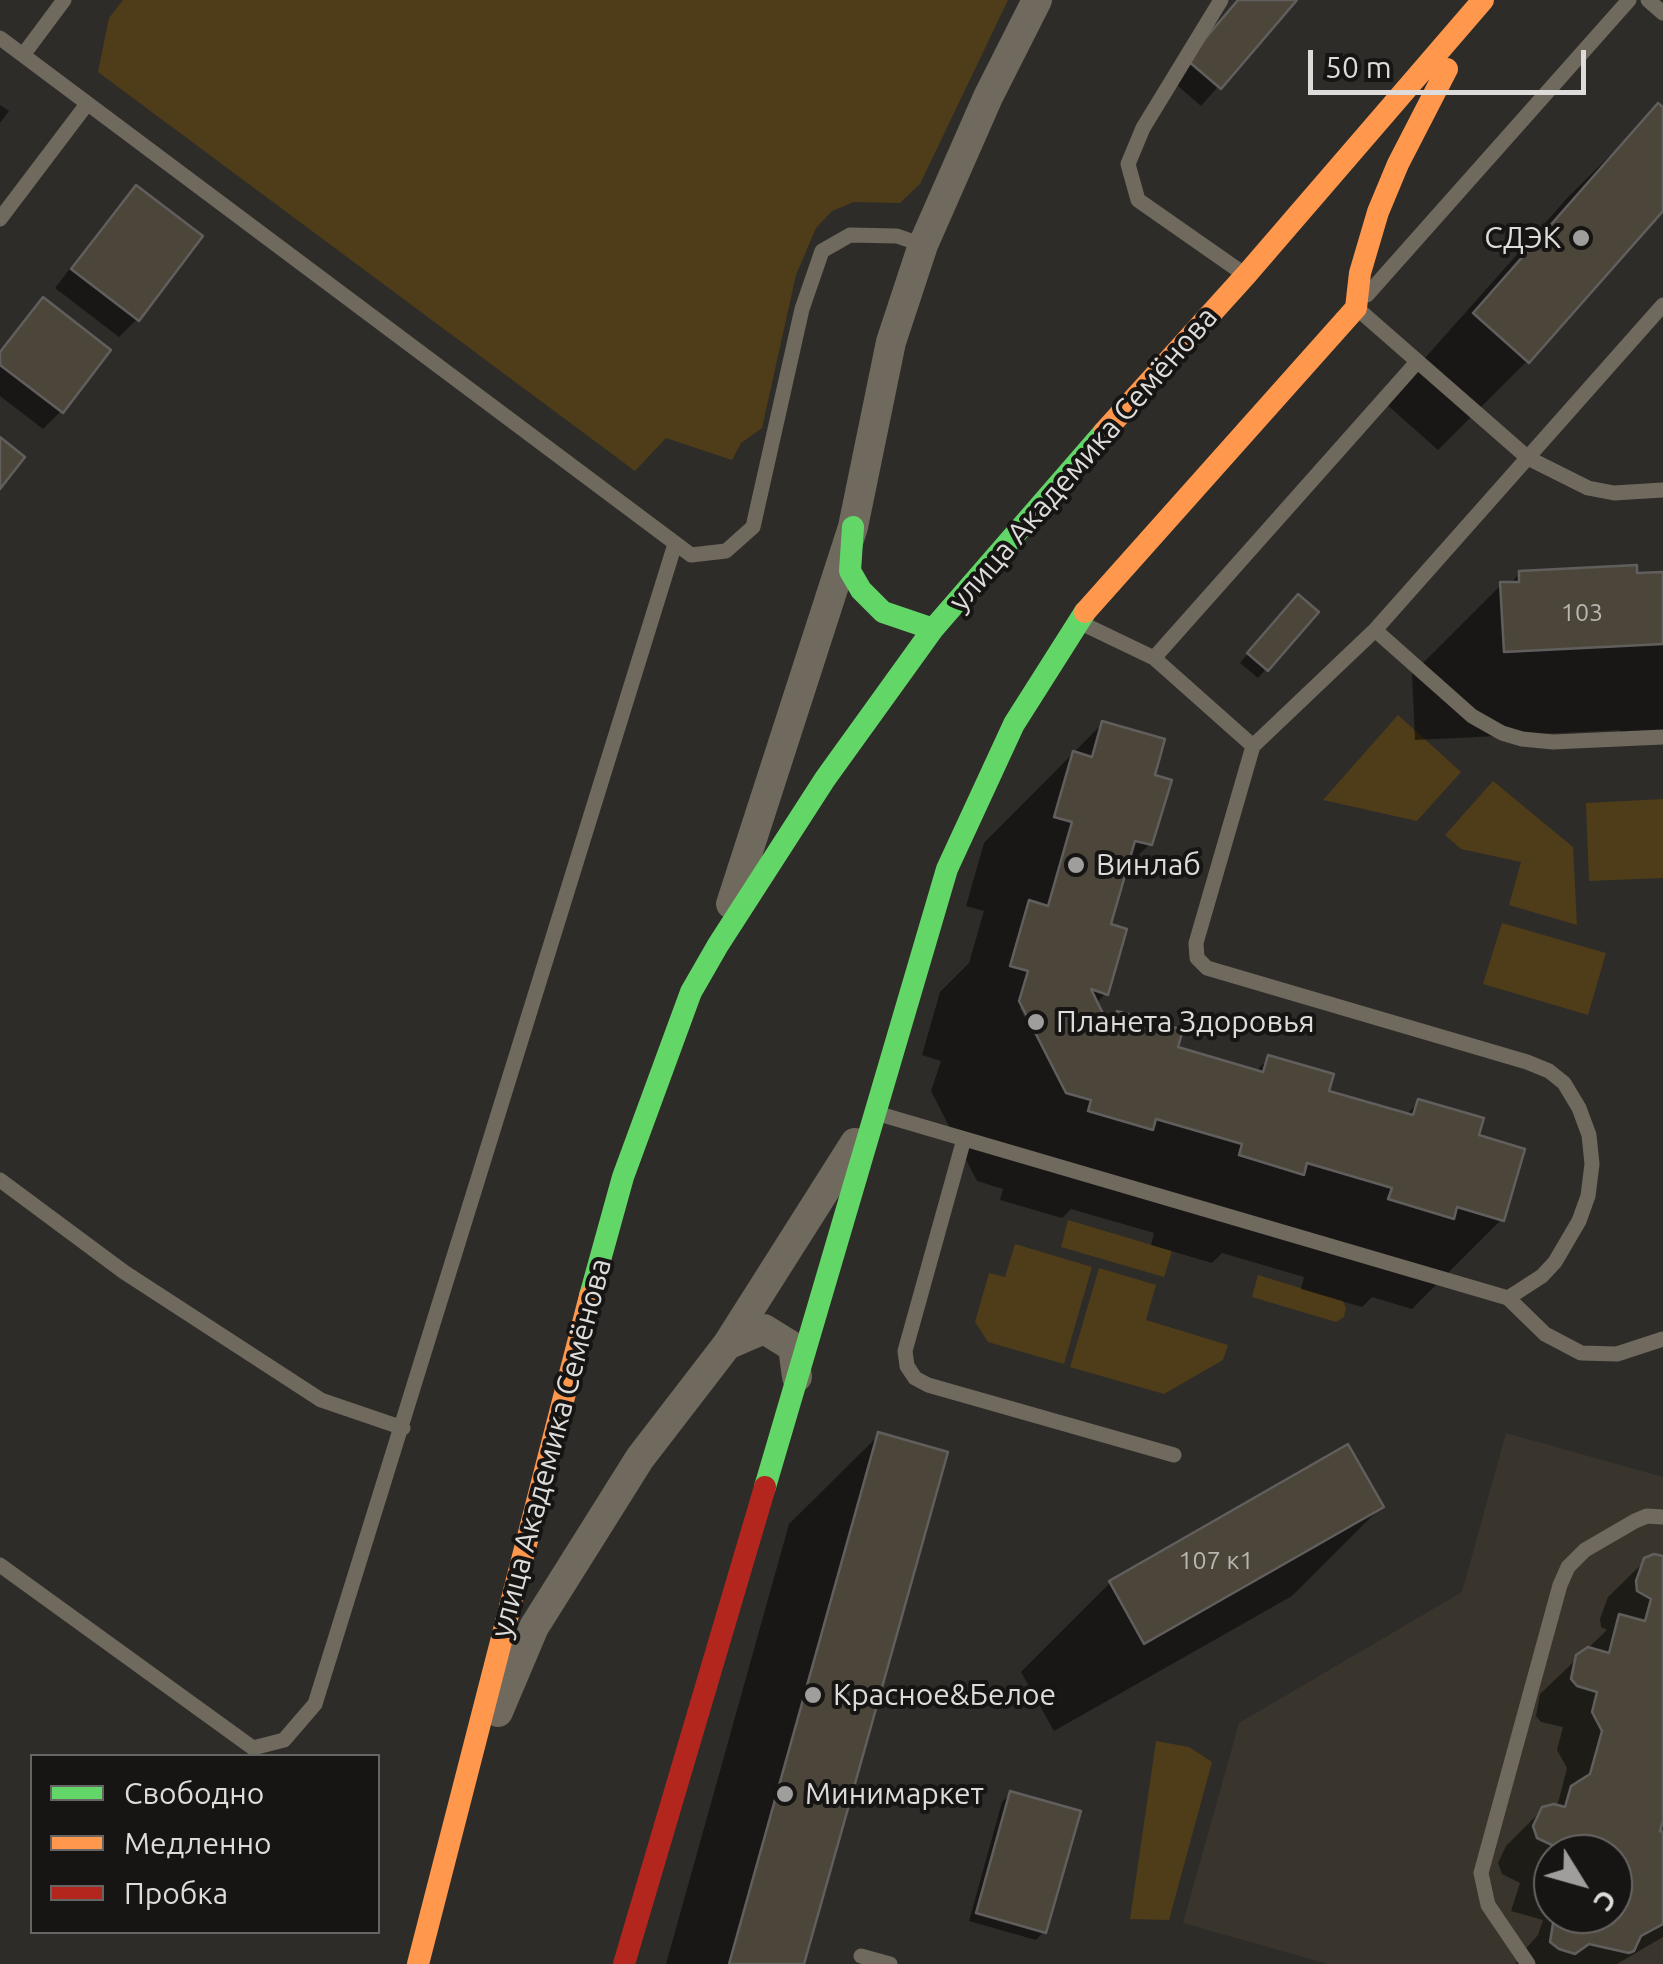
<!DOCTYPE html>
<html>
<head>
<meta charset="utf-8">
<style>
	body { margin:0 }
	#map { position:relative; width:1663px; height:1964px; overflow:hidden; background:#2e2c29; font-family:Ubuntu,sans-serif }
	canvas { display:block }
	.legend { position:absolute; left:30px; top:1754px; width:350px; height:180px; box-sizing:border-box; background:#161513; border:2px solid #666563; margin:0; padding:12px 18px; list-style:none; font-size:30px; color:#dedcda }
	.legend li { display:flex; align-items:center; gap:20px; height:50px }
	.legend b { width:50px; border:2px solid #666563 }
	.north { position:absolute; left:1533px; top:1834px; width:100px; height:100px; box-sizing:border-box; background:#161513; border:2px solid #666563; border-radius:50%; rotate:127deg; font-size:28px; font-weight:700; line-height:40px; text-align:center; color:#dedcda }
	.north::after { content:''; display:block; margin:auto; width:35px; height:45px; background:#a09e9c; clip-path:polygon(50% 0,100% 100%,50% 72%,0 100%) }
	.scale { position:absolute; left:1308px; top:50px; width:278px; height:45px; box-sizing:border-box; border:5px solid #dedcda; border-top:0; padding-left:12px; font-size:30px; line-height:35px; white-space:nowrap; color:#dedcda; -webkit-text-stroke:8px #161513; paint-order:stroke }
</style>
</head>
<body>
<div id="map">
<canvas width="1663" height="1964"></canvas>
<ul class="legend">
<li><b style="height:12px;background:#63d668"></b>Свободно</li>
<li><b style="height:12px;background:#ff974d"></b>Медленно</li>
<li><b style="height:12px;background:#b3261e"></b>Пробка</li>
</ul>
<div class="north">С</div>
<div class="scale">50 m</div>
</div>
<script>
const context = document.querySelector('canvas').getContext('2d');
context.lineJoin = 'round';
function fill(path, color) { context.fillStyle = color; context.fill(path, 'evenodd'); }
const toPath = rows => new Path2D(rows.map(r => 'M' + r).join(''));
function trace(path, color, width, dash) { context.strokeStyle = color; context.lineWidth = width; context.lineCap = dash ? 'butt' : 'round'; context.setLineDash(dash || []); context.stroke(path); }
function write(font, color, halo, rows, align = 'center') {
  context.font = font + ' Ubuntu,sans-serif'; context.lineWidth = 8; context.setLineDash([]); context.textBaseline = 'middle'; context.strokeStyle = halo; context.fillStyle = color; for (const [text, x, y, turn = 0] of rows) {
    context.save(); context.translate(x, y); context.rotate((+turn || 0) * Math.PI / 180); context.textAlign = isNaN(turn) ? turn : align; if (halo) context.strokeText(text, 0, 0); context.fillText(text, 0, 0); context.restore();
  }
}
fill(toPath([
	[1506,1433,1663,1477,1663,1964,1328,1964,1183,1923,1239,1723,1462,1592],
	[1553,1854,1613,1854,1613,1914,1553,1914]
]), '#39352c');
fill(toPath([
	[123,0,1008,0,920,184,900,203,854,202,832,211,816,228,796,275,762,428,741,443,732,460,666,438,635,471,98,72,109,18],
	[1398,715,1461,772,1417,821,1323,800],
	[1493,781,1573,847,1577,925,1509,905,1521,862,1461,849,1445,835],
	[1663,799,1663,878,1589,881,1586,803],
	[1502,923,1606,953,1588,1015,1483,984],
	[1068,1220,1172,1251,1164,1277,1061,1247],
	[1015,1244,1092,1267,1064,1364,988,1342,975,1322,989,1273,1005,1277],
	[1099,1268,1156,1285,1146,1320,1228,1345,1223,1360,1164,1394,1070,1367],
	[1258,1275,1343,1301,1346,1308,1344,1317,1336,1322,1252,1297],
	[1156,1741,1189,1747,1212,1762,1169,1920,1130,1919]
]), '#4e3d18');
fill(toPath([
	[1238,0,1294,0,1201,106,1170,79],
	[0,105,9,111,0,123],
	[1659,107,1663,111,1663,208,1527,361,1438,450,1385,403,1569,196],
	[136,188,137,319,119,337,55,288,118,206],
	[43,300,108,350,61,411,43,429,0,396,0,350],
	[1520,573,1663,575,1663,738,1622,740,1620,730,1415,740,1412,674,1501,585,1509,585],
	[1290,606,1315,612,1258,678,1240,663],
	[1103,723,1152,777,1150,844,1124,869,1108,926,1106,993,1095,1004,1106,1026,1118,1013,1174,1048,1255,1072,1269,1058,1326,1093,1405,1116,1419,1102,1476,1137,1502,1219,1412,1309,1372,1297,1362,1307,1301,1289,1304,1277,1222,1253,1212,1263,1151,1245,1154,1233,1071,1209,1062,1218,1000,1200,1003,1189,977,1181,931,1091,941,1061,922,1055,940,992,969,963,984,911,966,906,984,843],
	[1025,1005,1037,1029,1034,1035,1020,1008],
	[879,1435,802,1964,666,1964,789,1524],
	[1381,1507,1292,1596,1054,1731,1021,1672,1110,1583],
	[1663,1559,1663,1811,1657,1833,1663,1835,1663,1937,1617,1964,1516,1964,1519,1956,1538,1935,1543,1920,1511,1911,1520,1883,1502,1874,1498,1863,1506,1846,1543,1809,1558,1803,1567,1768,1557,1750,1563,1727,1541,1722,1536,1716,1540,1694,1607,1630,1601,1627,1600,1619,1608,1597,1646,1560],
	[1553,1854,1613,1854,1613,1914,1553,1914],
	[1010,1794,1044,1931,1036,1940,969,1921,1002,1802]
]), '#0007');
const building = toPath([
	[1238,0,1297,0,1221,89,1187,60,1238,0],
	[1658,103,1663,107,1663,211,1529,363,1473,313,1658,103],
	[136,185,203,236,139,321,71,269,136,185],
	[43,297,111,350,63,413,0,365,0,352,43,297],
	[0,437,25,457,0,489,0,437],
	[1637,565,1637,573,1663,572,1663,644,1504,652,1500,582,1519,582,1519,571,1637,565],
	[1298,594,1319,612,1268,671,1247,653,1298,594],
	[1102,721,1165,739,1155,775,1172,780,1152,845,1135,841,1111,924,1127,929,1108,995,1091,989,1109,1026,1112,1027,1117,1011,1183,1030,1178,1047,1263,1072,1268,1055,1334,1074,1329,1091,1413,1115,1418,1099,1484,1118,1479,1135,1525,1149,1504,1221,1457,1207,1454,1219,1388,1199,1392,1188,1307,1163,1304,1175,1239,1155,1242,1144,1156,1119,1153,1130,1088,1111,1091,1100,1066,1093,1019,1001,1028,971,1010,966,1029,900,1048,906,1072,822,1054,817,1073,751,1092,757,1102,721],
	[878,1432,948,1452,849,1805,804,1964,729,1964,878,1432],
	[1348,1444,1384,1507,1144,1644,1109,1581,1348,1444],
	[1654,1554,1663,1556,1663,1820,1660,1831,1663,1832,1663,1924,1641,1936,1634,1951,1629,1953,1589,1944,1575,1954,1559,1949,1550,1942,1554,1917,1556,1914,1613,1914,1613,1854,1553,1854,1553,1877,1546,1875,1554,1846,1537,1838,1533,1826,1542,1807,1554,1804,1565,1807,1571,1786,1590,1774,1602,1731,1592,1712,1597,1692,1577,1686,1571,1679,1576,1655,1588,1647,1609,1653,1619,1614,1645,1621,1651,1599,1637,1591,1636,1581,1644,1558,1654,1554],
	[1010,1791,1081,1811,1046,1933,976,1913,1010,1791]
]);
fill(building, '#4c463a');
trace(building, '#615f5d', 2.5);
trace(toPath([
	[1221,0,1143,128,1128,164,1138,200,1244,274],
	[1648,0,1663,13],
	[0,38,691,555,726,551,753,527,802,309,822,251,850,235,897,236,923,245],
	[23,55,64,0],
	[0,219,87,104],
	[1367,295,1629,0],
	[1360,311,1528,458,1588,488,1614,493,1663,490],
	[1079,622,1154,658,1253,746],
	[1375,630,1472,716,1502,733,1522,739,1553,742,1663,737],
	[1154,658,1417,362],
	[876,1113,1508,1298,1545,1334,1581,1353,1617,1354,1663,1339],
	[964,1139,905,1351,907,1366,915,1378,928,1385,1174,1455],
	[0,1180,124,1272,321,1400,403,1428],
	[1508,1298,1542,1276,1555,1262,1579,1221,1588,1196,1592,1164,1589,1135,1579,1108,1564,1083,1549,1071,1527,1062,1207,968,1197,958,1196,943,1253,746,1375,630,1663,305],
	[0,1565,253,1748,284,1740,315,1704,675,544],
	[861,1956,890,1964],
	[1528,1964,1488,1905,1481,1873,1560,1585,1568,1567,1585,1550,1635,1521,1647,1516,1663,1517]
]), '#6f695e', 15);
trace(toPath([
	[731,904,853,527,891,342,923,245,988,97,1037,0],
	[727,1345,764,1329,793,1347,797,1377],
	[498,1712,534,1627,640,1458,727,1345,855,1143]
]), '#6f695e', 30);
trace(toPath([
	[853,527,850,571,861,590,883,612,933,629],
	[590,1296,623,1177,691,992,718,945,825,779,933,629,1104,432],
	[765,1487,947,869,1014,724,1085,612]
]), '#63d668', 22);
trace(toPath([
	[1104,432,1246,275,1483,0],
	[1085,612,1356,308,1360,273,1378,212,1398,164,1447,69],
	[418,1964,590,1296]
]), '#ff974d', 22);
trace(toPath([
	[624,1964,765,1487]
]), '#b3261e', 22);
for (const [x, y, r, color] of [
	[1581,238,10,"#a09e9c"],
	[1076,865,10,"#a09e9c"],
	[1036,1022,10,"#a09e9c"],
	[813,1695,10,"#a09e9c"],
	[785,1794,10,"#a09e9c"]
]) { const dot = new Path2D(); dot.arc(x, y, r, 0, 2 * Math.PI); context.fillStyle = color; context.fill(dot); trace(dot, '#161513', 4); }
write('25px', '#bab6b2', null, [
	["103",1582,613],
	["107 к1",1216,1561]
]);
write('30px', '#dedcda', '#161513', [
	["СДЭК",1561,238,"right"],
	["Винлаб",1096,865],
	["Планета Здоровья",1056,1022],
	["Красное&Белое",833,1695],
	["Минимаркет",805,1794]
], 'left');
write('30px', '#dedcda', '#161513', [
	["улица Академика Семёнова",1083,459,-49],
	["улица Академика Семёнова",551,1448,-75]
]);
</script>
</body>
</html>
